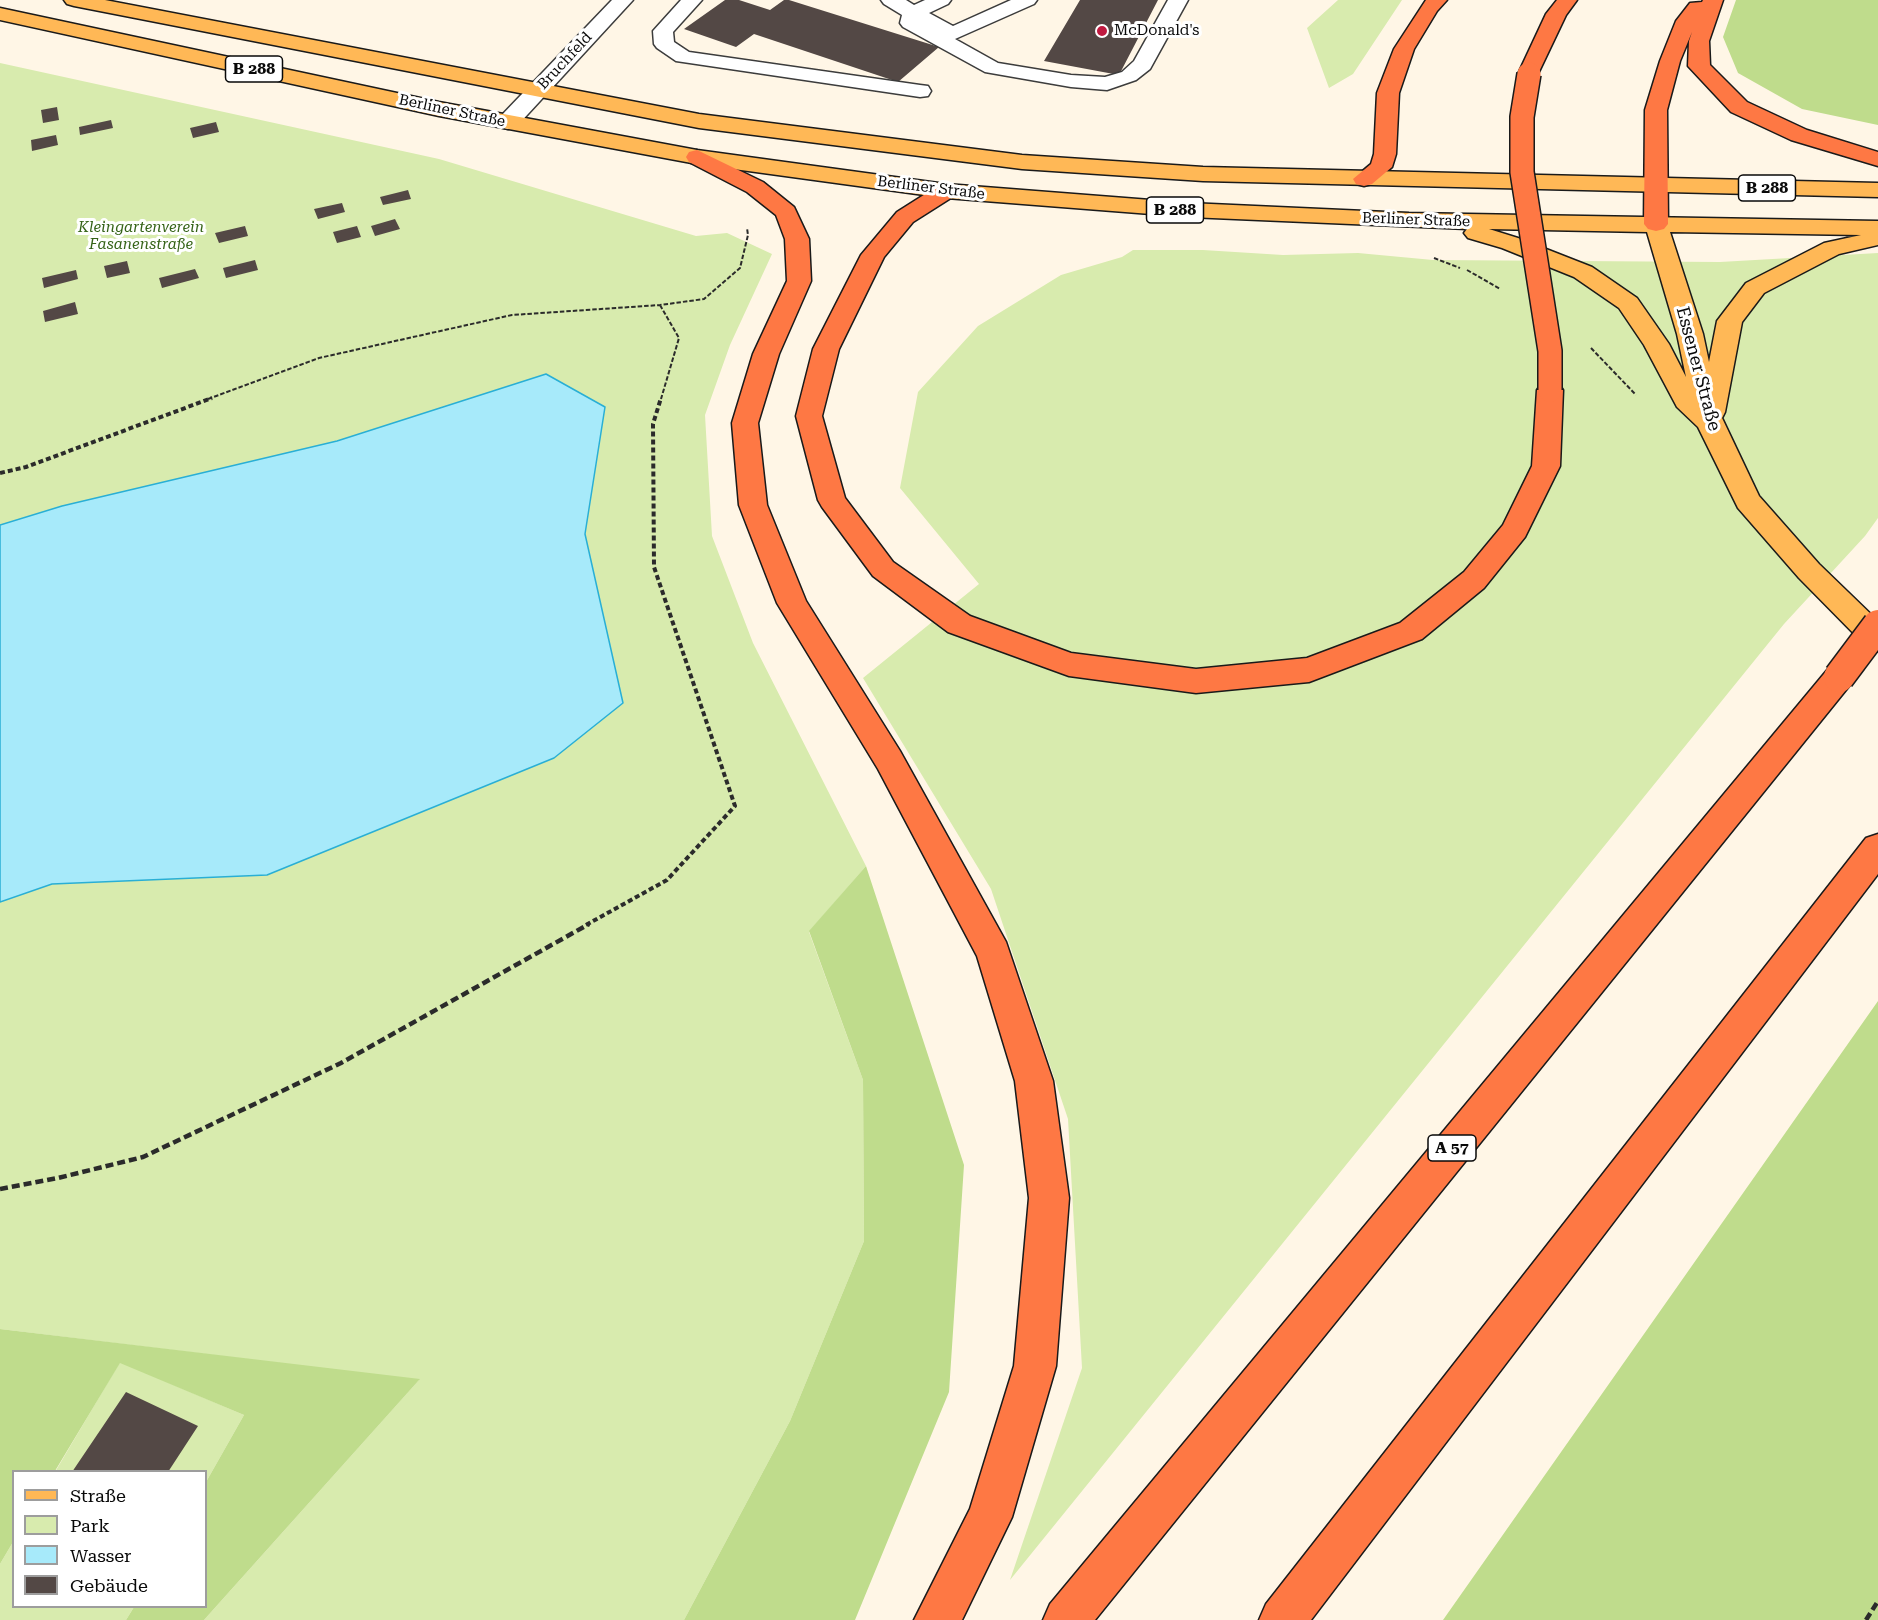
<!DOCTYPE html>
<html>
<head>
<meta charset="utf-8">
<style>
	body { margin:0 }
	#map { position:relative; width:1878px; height:1620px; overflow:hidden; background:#fff6e6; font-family:"Roboto Serif",serif }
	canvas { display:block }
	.legend { position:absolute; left:12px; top:1470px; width:195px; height:138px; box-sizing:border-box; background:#fff; border:2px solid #9d9d9d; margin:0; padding:8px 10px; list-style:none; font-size:18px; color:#090909 }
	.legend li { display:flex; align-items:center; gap:12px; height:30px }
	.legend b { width:30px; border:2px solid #9d9d9d }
</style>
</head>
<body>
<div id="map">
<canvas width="1878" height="1620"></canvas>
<ul class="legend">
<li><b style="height:8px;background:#ffb856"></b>Straße</li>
<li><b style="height:16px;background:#d8ebae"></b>Park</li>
<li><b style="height:16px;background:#a7eafa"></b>Wasser</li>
<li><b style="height:16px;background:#534845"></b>Gebäude</li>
</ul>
</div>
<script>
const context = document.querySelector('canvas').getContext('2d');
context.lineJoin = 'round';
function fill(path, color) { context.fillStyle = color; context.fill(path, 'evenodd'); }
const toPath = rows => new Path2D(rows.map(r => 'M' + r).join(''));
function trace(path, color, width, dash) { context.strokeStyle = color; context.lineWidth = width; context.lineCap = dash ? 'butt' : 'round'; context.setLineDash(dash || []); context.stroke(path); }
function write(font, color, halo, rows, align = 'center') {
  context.font = font + ' "Roboto Serif",serif'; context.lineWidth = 6; context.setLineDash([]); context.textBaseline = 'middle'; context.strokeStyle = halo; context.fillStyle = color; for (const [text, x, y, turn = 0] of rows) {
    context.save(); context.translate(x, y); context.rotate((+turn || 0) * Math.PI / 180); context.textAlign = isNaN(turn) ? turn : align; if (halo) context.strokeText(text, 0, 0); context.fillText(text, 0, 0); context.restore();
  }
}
fill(toPath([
	[1338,0,1402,0,1353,74,1329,88,1307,28],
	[0,63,439,159,696,236,727,233,772,254,730,345,705,415,712,536,753,643,866,866,809,932,863,1080,864,1241,790,1421,684,1620,204,1620,419,1380,0,1329,0,902,52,884,267,875,623,703,585,534,605,407,546,374,337,441,62,506,0,525],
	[1133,250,1203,250,1283,255,1358,253,1433,260,1720,262,1878,253,1878,518,1865,536,1784,624,1010,1580,1082,1368,1068,1119,991,889,863,678,979,584,900,488,918,392,978,326,1061,275,1122,257],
	[120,1362,244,1415,206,1482,206,1472,55,1472],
	[13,1542,14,1606,134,1607,126,1620,0,1620,0,1564]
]), '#d8ebae');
fill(toPath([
	[1736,0,1878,0,1878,125,1802,109,1738,73,1723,37],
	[866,866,964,1165,949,1392,855,1620,684,1620,790,1421,864,1241,863,1080,809,931],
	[1878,1001,1878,1620,1443,1620],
	[0,1329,420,1379,204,1620,126,1620,134,1607,206,1606,206,1482,244,1415,120,1363,55,1471,14,1472,13,1542,0,1564]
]), '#bfdc8c');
const water = toPath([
	[546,374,605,407,585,534,623,703,554,758,267,875,52,884,0,902,0,525,62,506,337,441,546,374]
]);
fill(water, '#a7eafa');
trace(water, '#29afd5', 1.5);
fill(toPath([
	[725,0,739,0,770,10,784,0,789,0,939,47,898,82,754,34,736,47,684,29],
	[1080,0,1158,0,1119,75,1044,61],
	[57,107,59,120,43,123,41,110],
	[111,120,113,128,80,135,79,127],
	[216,122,219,132,193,138,190,128],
	[56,135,58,145,32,151,31,140],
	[408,190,411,199,383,205,380,197],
	[342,203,345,212,318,219,314,209],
	[395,219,400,229,375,236,371,226],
	[245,226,248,236,219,243,215,233],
	[357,226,361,237,337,243,333,232],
	[255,260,258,270,226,278,223,268],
	[127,261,130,273,107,278,104,266],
	[195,269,199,278,162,288,159,278],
	[76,270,78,279,44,288,42,278],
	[75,302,78,314,45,322,43,311],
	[126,1392,198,1426,168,1472,72,1472]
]), '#534845');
const minor = toPath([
	[612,0,633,0,516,127,508,129,500,127,497,122,500,117,612,0],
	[681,0,702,0,673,32,674,42,689,52,920,85,928,86,931,91,928,96,920,97,676,61,657,48,654,44,653,31,681,0],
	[881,0,906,0,914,5,925,0,951,0,948,4,929,13,953,26,1011,0,1037,0,1034,4,955,39,998,63,1071,75,1105,77,1122,72,1134,61,1168,0,1188,0,1150,69,1136,80,1107,90,1071,87,985,72,903,27,900,23,902,15,884,4,881,0]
]);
const major = toPath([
	[64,0,105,0,699,114,1022,155,1203,167,1878,183,1878,197,1203,181,1022,169,699,128,74,6,67,4,64,0],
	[0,8,439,102,697,150,946,184,1189,203,1409,213,1878,221,1878,245,1839,254,1764,293,1742,322,1725,412,1722,418,1759,496,1819,564,1878,621,1878,650,1867,647,1799,578,1738,508,1698,427,1677,407,1644,345,1619,308,1574,277,1502,248,1468,238,1464,233,1467,229,1189,217,946,198,697,164,439,116,0,20,0,8],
	[1489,229,1647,232,1677,334,1686,377,1669,344,1637,298,1592,267,1518,238,1489,229],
	[1670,232,1861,235,1824,243,1746,283,1717,321,1709,362,1703,334,1670,232]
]);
const highway = toPath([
	[1426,0,1447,0,1437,11,1414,49,1399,93,1396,154,1392,167,1372,184,1364,186,1356,184,1353,179,1371,164,1374,154,1377,93,1394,49,1426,0],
	[1557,0,1577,0,1566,15,1536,78,1529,80,1522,78,1518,74,1546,14,1557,0],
	[1703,0,1723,0,1709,41,1710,65,1747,102,1807,130,1878,152,1878,166,1791,140,1731,112,1688,66,1689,41,1692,32,1680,61,1667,110,1668,224,1664,229,1656,231,1648,229,1644,224,1645,110,1660,61,1676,21,1690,3,1702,2,1703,0],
	[697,150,763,182,794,207,809,239,811,281,779,354,758,423,767,505,806,601,900,751,1006,942,1053,1081,1069,1198,1056,1366,1012,1517,962,1620,914,1620,970,1509,1014,1366,1029,1198,1015,1081,977,956,878,769,777,603,739,505,732,423,753,354,787,281,785,239,776,215,747,192,689,162,686,157,689,152,697,150],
	[946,184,954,186,958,191,954,196,913,222,884,257,839,349,822,416,845,498,893,562,970,616,1071,653,1196,669,1307,658,1400,623,1464,572,1503,525,1532,466,1537,390,1541,384,1550,381,1559,384,1563,390,1560,466,1525,537,1484,588,1422,639,1309,682,1196,693,1069,676,948,632,873,576,822,507,818,500,796,416,813,349,861,255,897,212,938,186,946,184],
	[1839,665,1850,669,1854,677,1850,685,1095,1620,1043,1620,1050,1604,1828,669,1839,665],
	[1878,834,1878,874,1311,1620,1259,1620,1266,1604,1866,838,1878,834]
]);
trace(minor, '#3c3c3c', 3);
trace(major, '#1a1a1a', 3);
trace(highway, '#1a1a1a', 3);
trace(toPath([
	[1434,258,1460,268],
	[1467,270,1500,289],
	[660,305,679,338,661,399],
	[1591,348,1636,395],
	[208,399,319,358,512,315,660,305,704,299,740,268,748,235,747,228]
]), '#2b2b2b', 2, [4.5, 2]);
trace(toPath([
	[0,473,26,467,212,398],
	[586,925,667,880,735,806,654,567,653,424,661,398]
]), '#2b2b2b', 4, [5, 3]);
trace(toPath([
	[0,1189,58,1178,143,1157,341,1063,589,924],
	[1866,1620,1878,1601]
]), '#2b2b2b', 4.5, [8, 4]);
fill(minor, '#fff');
fill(major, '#ffb856');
fill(highway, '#fe7844');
const highwayBridgeFar1 = toPath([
	[1529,74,1522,117,1522,172,1550,351,1550,390]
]);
const highwayBridge = toPath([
	[1839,677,1878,625]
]);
trace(highwayBridgeFar1, '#1a1a1a', 26, []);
trace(highwayBridge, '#1a1a1a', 33, []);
trace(highwayBridgeFar1, '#fe7844', 23);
trace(highwayBridge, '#fe7844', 30);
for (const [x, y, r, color] of [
	[1102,31,6,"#c01a40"]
]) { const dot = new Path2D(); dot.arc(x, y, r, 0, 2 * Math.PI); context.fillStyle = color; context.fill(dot); trace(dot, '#fff', 2); }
write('15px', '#090909', '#fff', [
	["McDonald's",1114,31]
], 'left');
write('15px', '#090909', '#fff', [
	["Bruchfeld",565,61,-47],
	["Berliner Straße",452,111,12],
	["Berliner Straße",931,188,7],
	["Berliner Straße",1416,220,2]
]);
write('italic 15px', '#356317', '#fff', [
	["Kleingartenverein",141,228],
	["Fasanenstraße",141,245]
]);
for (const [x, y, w] of [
	[254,69,57],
	[1767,188,57],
	[1175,210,57],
	[1452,1148,48]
]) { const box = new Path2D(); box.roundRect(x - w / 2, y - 13, w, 26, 4.5); context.fillStyle = '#fff'; context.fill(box); trace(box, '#090909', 1.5); }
write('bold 16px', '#090909', null, [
	["B 288",254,69],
	["B 288",1767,188],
	["B 288",1175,210],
	["A 57",1452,1148]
]);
write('18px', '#090909', '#fff', [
	["Essener Straße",1698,369,75]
]);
</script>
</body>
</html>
